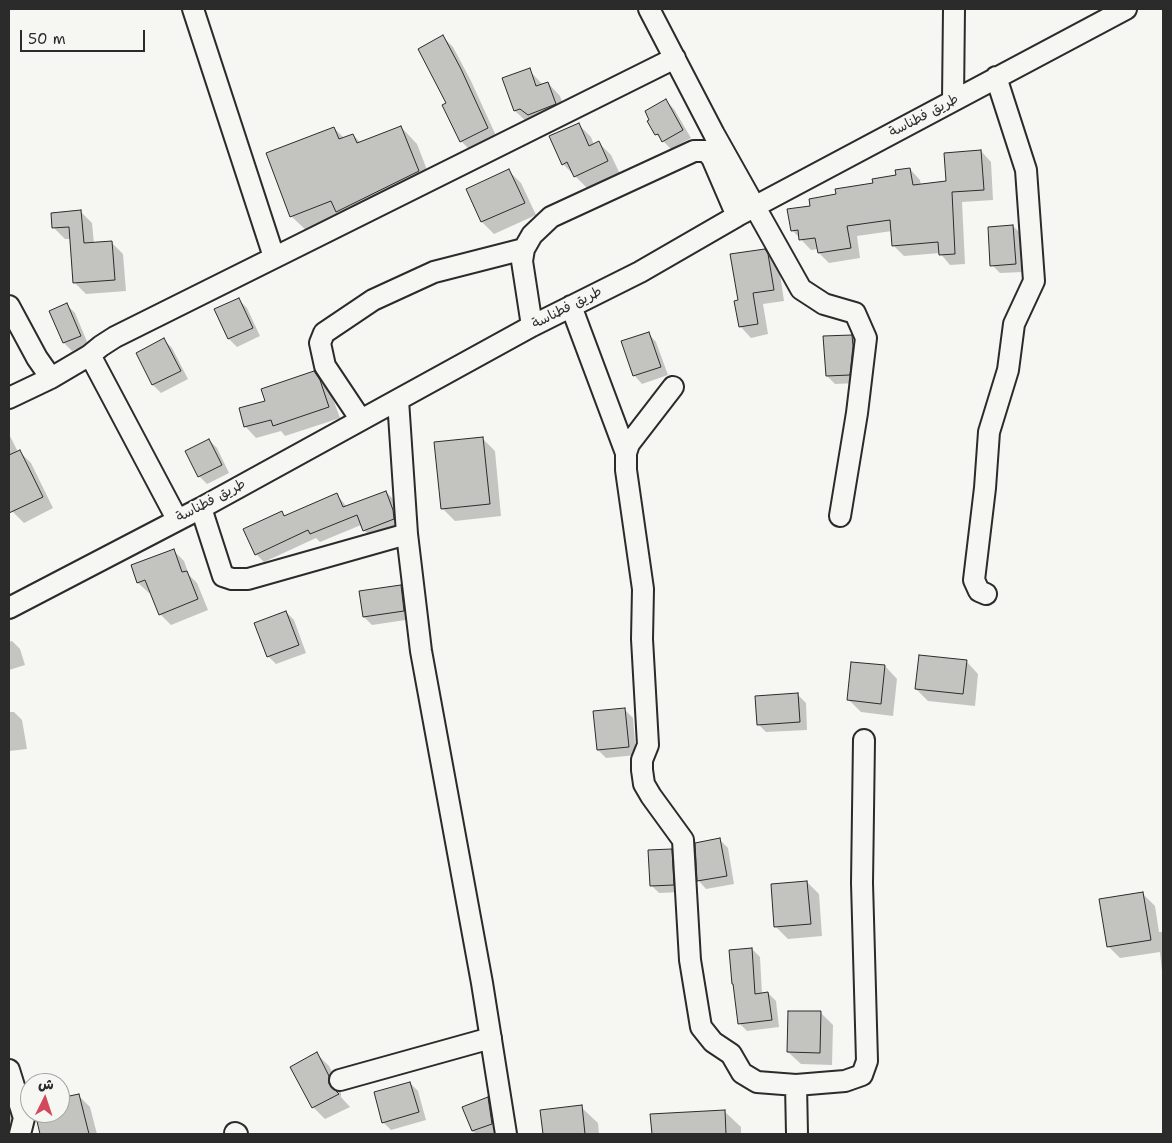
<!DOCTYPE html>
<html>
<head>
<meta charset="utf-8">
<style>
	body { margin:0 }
	#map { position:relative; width:1172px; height:1143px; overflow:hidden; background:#f6f6f2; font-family:"Shantell Sans","Playpen Sans Arabic",sans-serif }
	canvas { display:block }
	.frame { position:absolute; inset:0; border:10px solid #2b2b2b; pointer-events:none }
	.north { position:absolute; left:20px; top:1073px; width:50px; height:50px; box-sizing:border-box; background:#f6f6f2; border:1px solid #a5a5a2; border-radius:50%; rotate:4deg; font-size:14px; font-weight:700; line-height:20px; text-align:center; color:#2b2b2b }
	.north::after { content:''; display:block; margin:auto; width:18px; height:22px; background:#d1495b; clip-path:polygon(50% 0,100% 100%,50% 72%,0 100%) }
	.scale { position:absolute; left:20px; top:30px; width:125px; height:22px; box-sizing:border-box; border:2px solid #2b2b2b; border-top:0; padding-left:6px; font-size:15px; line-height:18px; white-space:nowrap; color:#2b2b2b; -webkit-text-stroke:4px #f6f6f2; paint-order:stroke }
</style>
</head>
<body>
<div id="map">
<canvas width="1172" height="1143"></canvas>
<div class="frame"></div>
<div class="north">ش</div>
<div class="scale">50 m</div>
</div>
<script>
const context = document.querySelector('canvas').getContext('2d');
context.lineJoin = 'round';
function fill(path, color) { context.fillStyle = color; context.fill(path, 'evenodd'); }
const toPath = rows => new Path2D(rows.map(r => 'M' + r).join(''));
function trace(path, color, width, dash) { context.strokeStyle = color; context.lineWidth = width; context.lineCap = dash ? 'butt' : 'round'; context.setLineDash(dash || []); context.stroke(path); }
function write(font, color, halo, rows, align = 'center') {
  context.font = font + ' "Shantell Sans","Playpen Sans Arabic",sans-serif'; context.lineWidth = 4; context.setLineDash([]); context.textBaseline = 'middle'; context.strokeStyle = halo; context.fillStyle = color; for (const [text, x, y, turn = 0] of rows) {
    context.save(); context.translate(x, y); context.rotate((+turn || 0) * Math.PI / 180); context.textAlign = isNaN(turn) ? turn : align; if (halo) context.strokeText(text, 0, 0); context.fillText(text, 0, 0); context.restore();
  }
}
fill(toPath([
	[443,37,453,47,471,81,497,138,471,151,461,141,448,104],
	[529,70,543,85,548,83,560,96,567,116,528,123,515,111,504,79],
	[666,101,674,109,691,138,671,149,656,134],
	[579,125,591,137,594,145,599,143,611,155,620,174,587,188,563,164],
	[401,127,417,144,434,188,308,232,291,216,334,128,344,138,353,135,361,143],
	[981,151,991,162,993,200,962,202,965,264,950,265,940,253,904,256,894,246,892,231,857,236,860,258,829,263,819,253,818,249,811,250,792,230,812,207,837,195,875,184,910,169,920,180,921,185,948,182],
	[509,171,521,183,536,215,494,234,482,222,467,189],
	[81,212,92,223,94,244,112,243,123,254,126,291,86,294,74,282,71,239,65,239,54,228],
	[1013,226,1021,234,1023,272,1000,273,992,265],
	[764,250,779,267,784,301,763,304,768,334,751,338,740,326,739,301],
	[239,300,247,308,260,336,237,347,229,339],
	[67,305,75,313,88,344,72,351,64,343,51,311],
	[648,333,656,342,668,375,642,384,634,375],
	[851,336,859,344,857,383,835,384,827,376],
	[164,340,172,348,188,379,161,393,153,385,137,354],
	[314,372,326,384,331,393,340,418,285,436,281,431,256,438,245,426,266,402],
	[9,434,18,452,20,452,31,463,53,508,24,523,12,511,9,504],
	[482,438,495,451,501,516,455,521,442,508],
	[209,440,217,448,229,473,207,484,199,476],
	[386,492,394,500,401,519,402,527,372,538,364,530,361,525,320,542,316,538,264,562,256,554,281,512,285,516,337,495,347,507],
	[174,551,184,561,189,575,197,583,208,610,171,625,160,614,151,592,149,593,138,583,132,566],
	[401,587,409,595,412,619,372,625,364,617],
	[286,612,294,620,306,653,276,664,268,656],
	[12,641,20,649,25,665,9,670,9,642],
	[966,661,978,674,975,706,928,701,916,689],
	[885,666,897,679,893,716,861,712,849,700],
	[798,695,806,703,807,730,766,732,758,724],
	[625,710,633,718,636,755,606,758,598,750],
	[9,712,14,712,22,720,27,749,9,751],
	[720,840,728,848,734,884,706,889,699,881],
	[671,850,679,859,681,892,659,893,651,885],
	[807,882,819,894,822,936,788,939,775,926],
	[1143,894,1155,906,1159,932,1163,932,1163,981,1160,952,1120,958,1108,946],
	[752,949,760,957,762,994,768,993,776,1001,779,1027,747,1031,739,1023],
	[820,1012,833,1025,832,1065,801,1064,788,1052],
	[317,1054,329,1066,341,1089,341,1097,350,1107,325,1119,313,1107],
	[9,1078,23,1134,9,1134],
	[410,1083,418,1091,426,1120,391,1130,383,1122],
	[78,1095,90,1107,97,1134,42,1134,36,1113,60,1113,60,1100],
	[487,1099,495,1107,500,1132,493,1134,476,1134,473,1131,464,1108],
	[581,1107,598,1123,599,1134,544,1134,541,1111],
	[724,1111,741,1127,741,1134,653,1134,652,1116]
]), '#0003');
const building = toPath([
	[443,35,461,69,488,128,460,142,442,105,446,103,418,49,443,35],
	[530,68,536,86,548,82,556,104,528,115,520,109,514,111,502,78,530,68],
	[666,99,683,130,662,142,658,134,655,135,647,121,649,120,645,111,666,99],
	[579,123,589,146,599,141,608,161,574,177,567,162,562,165,549,136,579,123],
	[401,126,419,171,336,212,331,201,290,217,266,153,334,127,339,139,353,134,357,143,401,126],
	[981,150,984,190,952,192,955,254,939,255,938,242,892,246,890,220,847,226,851,248,818,253,815,238,799,240,798,230,791,231,787,209,810,206,809,199,836,194,835,189,873,183,872,179,896,175,895,170,910,168,913,185,946,181,944,153,981,150],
	[509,169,525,203,481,222,466,189,509,169],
	[81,210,84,243,112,241,115,280,73,283,69,227,52,228,51,213,81,210],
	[1013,225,1016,264,990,266,988,227,1013,225],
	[765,249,768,254,774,290,753,293,758,324,739,327,734,301,738,300,730,254,765,249],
	[239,298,253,328,228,339,214,309,239,298],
	[67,303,81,336,63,343,49,311,67,303],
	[649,332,661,367,633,376,621,341,649,332],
	[852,335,853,346,850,375,826,376,823,336,852,335],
	[164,338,181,371,152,385,136,353,164,338],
	[314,371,320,380,329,407,273,426,271,420,244,427,239,408,265,401,261,389,314,371],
	[483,437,490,504,441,509,434,442,483,437],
	[209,439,222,465,198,477,185,451,209,439],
	[20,450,43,497,9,513,9,455,20,450],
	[386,491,393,510,394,519,363,531,357,515,310,534,308,530,255,555,243,529,282,511,284,516,337,493,343,507,386,491],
	[174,549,182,572,187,571,198,599,159,615,145,580,137,583,131,565,174,549],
	[401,585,404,611,363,617,359,591,401,585],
	[286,611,299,645,267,657,254,623,286,611],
	[919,655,967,660,963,694,915,689,919,655],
	[851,662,885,665,881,704,847,700,851,662],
	[798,693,800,722,757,725,755,696,798,693],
	[625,708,629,747,597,750,593,711,625,708],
	[720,838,727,876,697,881,695,843,720,838],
	[672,849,674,885,650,886,648,850,672,849],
	[807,881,811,924,774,927,771,884,807,881],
	[1143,892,1151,940,1107,947,1099,899,1143,892],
	[752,948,755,994,768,992,772,1020,738,1024,733,984,732,984,729,950,752,948],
	[788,1011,821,1011,820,1053,787,1052,788,1011],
	[317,1052,329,1076,329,1084,339,1094,312,1108,290,1067,317,1052],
	[410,1082,419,1112,382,1123,374,1092,410,1082],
	[79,1094,89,1134,40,1134,35,1113,60,1113,60,1098,79,1094],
	[488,1097,492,1124,472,1131,462,1107,488,1097],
	[582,1105,585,1134,543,1134,540,1110,582,1105],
	[725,1110,726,1134,652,1134,650,1114,725,1110]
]);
fill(building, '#c3c3c0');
trace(building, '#2b2b2b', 1);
const minor = toPath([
	[193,9,274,257],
	[649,9,714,134,801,289,824,304,855,313,866,338,857,413,840,516],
	[953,100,954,9],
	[9,306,37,358,51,378],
	[571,306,626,453,626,470,643,589,642,639,648,745,642,760,642,770,644,784,651,796,683,840,690,960,701,1027,713,1042,731,1054,742,1073,757,1082,796,1085,845,1081,862,1075,867,1061,862,883,864,740],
	[532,326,522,261,524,249,532,235,551,217,694,151,706,151,712,158,737,216],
	[90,355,177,519],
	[9,398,51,378,90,355,101,346,115,337,675,58],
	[398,400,407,534,421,651,482,983,506,1134],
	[361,420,325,366,320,343,324,333,373,300,434,272,524,249],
	[626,453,629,444,673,387],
	[201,508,223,576,232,579,248,579,407,534],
	[986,594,979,591,974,580,985,488,989,432,1008,370,1014,324,1034,281,1026,170,996,77],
	[9,608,201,508,532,326,640,272,737,216,1126,9],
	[9,1070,24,1118,20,1134],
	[340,1080,491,1038],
	[796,1085,797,1134],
	[235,1133,237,1134]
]);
trace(minor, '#2b2b2b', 24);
trace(minor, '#f6f6f2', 20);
write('14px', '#2b2b2b', '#f6f6f2', [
	["طريق فطناسة",924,116,-28],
	["طريق فطناسة",567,308,-27],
	["طريق فطناسة",211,501,-28]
]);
</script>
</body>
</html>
